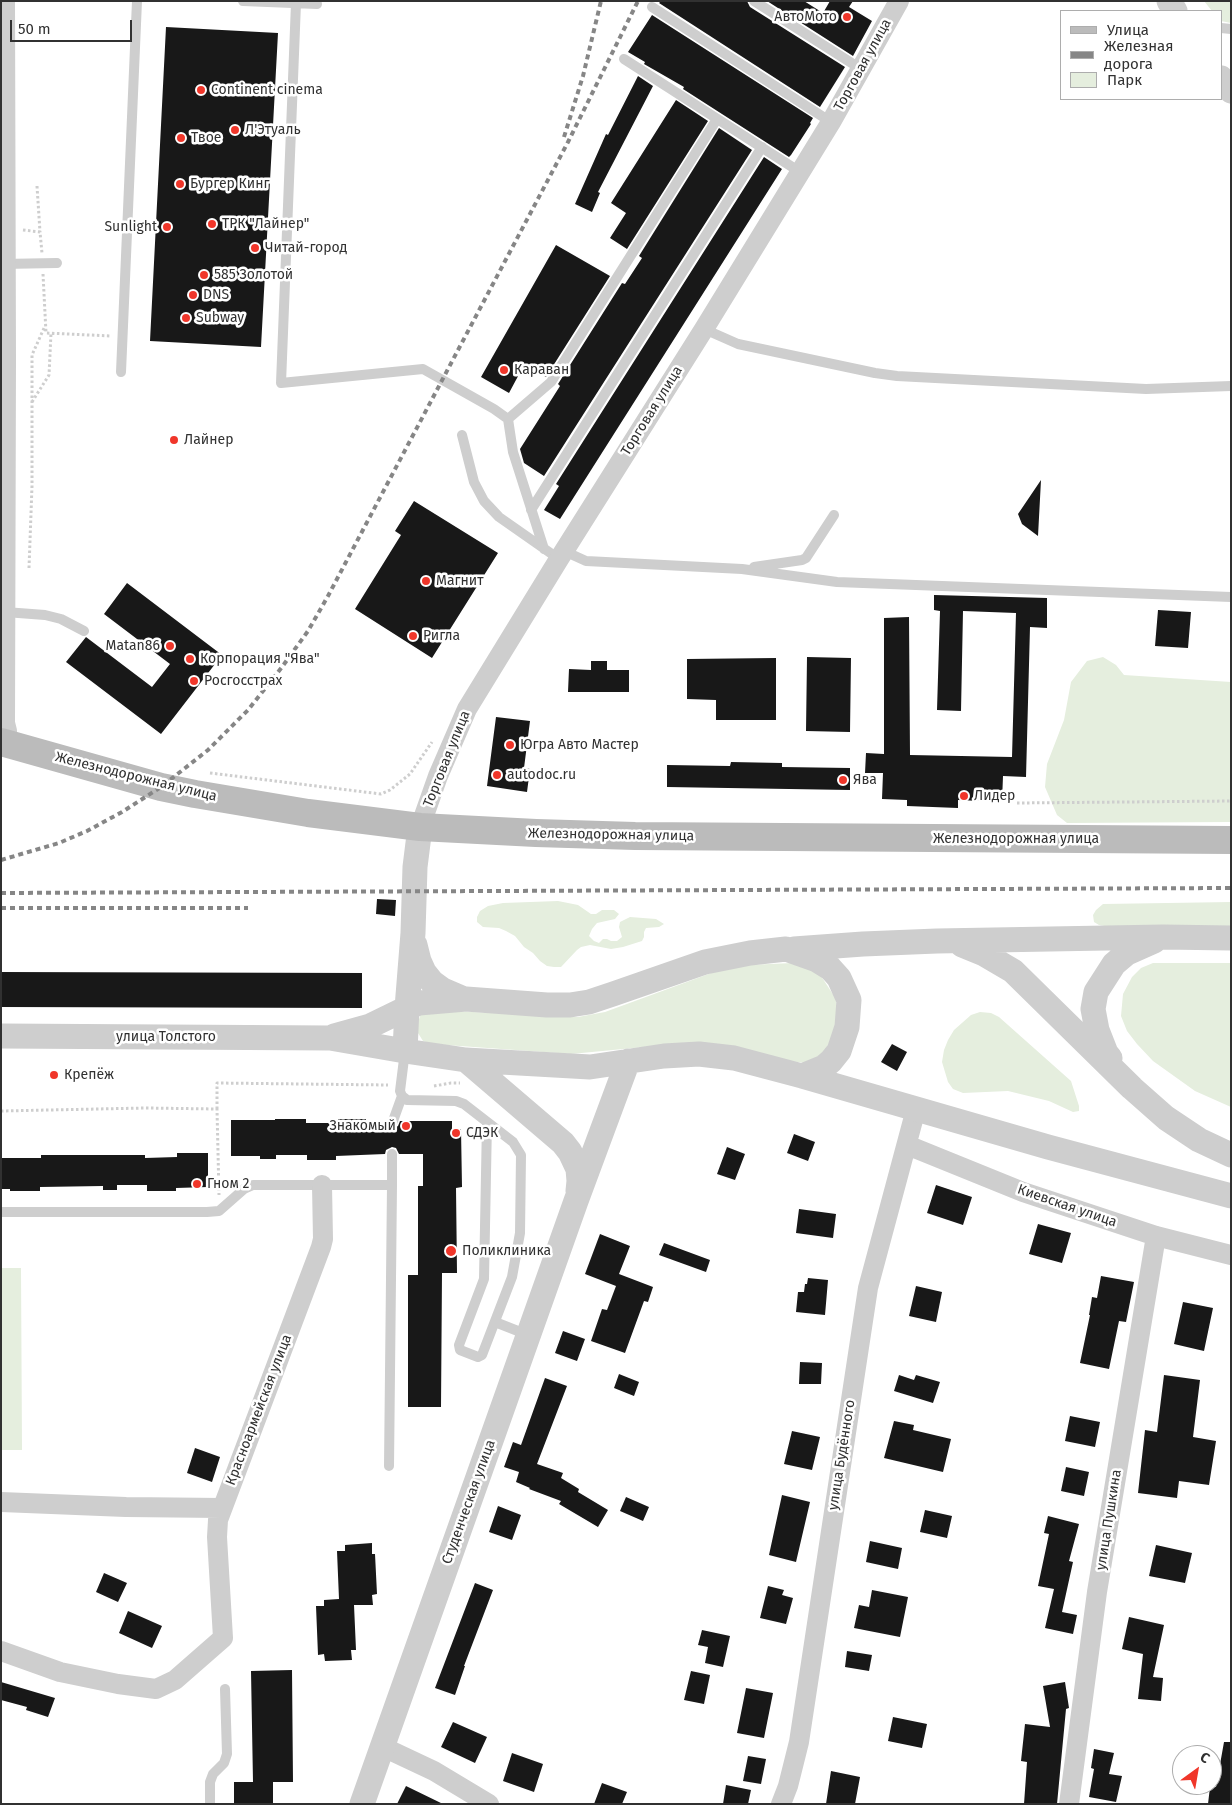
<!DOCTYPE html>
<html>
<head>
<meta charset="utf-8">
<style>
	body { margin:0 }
	#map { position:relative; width:1232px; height:1805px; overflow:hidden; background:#fff; font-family:"Fira Sans",sans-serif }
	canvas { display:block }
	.frame { position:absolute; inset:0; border:2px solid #313131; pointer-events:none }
	.legend { position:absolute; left:1060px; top:10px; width:162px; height:90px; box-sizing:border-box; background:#fff; border:1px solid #adadad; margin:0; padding:6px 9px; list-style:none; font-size:15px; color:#313131 }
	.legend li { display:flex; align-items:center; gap:10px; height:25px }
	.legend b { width:25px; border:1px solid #adadad }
	.north { position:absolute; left:1172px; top:1745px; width:50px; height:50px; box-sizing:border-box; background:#fff; border:1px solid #adadad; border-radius:50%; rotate:32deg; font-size:14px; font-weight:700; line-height:20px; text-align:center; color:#313131 }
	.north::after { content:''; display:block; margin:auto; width:18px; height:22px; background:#f0362a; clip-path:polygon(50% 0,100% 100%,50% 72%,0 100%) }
	.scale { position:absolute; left:10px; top:20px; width:122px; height:22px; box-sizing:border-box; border:2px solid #313131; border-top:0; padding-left:6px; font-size:15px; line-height:18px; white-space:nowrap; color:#313131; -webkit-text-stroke:4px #fff; paint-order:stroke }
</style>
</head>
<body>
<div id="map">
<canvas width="1232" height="1805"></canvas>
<div class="frame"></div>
<ul class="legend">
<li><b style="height:6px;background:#bbb"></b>Улица</li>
<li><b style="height:6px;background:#868686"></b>Железная дорога</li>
<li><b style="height:14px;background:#e5eede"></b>Парк</li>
</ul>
<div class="north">С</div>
<div class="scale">50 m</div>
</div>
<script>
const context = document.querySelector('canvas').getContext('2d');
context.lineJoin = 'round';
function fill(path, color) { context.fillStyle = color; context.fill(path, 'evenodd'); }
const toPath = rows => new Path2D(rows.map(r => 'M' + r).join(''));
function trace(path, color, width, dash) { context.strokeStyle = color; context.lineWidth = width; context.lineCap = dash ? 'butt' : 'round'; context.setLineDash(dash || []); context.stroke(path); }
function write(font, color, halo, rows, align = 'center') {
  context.font = font + ' "Fira Sans",sans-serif'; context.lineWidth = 5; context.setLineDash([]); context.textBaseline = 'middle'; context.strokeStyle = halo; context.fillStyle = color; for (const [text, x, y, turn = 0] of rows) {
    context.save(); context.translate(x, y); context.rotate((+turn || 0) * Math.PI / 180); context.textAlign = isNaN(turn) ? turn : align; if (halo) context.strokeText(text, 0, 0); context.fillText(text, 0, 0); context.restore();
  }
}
fill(toPath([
	[1204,1,1231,1,1231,23,1221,21,1221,11,1212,11],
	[1103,657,1116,665,1124,675,1231,682,1231,822,1067,823,1057,815,1045,787,1047,764,1064,720,1071,682,1087,661],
	[558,901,578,905,591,914,596,914,602,910,614,910,619,914,615,919,597,923,592,929,589,936,594,941,599,943,603,939,607,939,611,941,617,941,622,937,619,927,620,922,630,917,656,919,664,924,659,927,646,928,644,932,644,937,642,941,623,947,611,949,590,945,581,947,577,950,561,967,554,967,547,966,540,961,533,953,524,947,515,936,506,931,499,928,483,927,477,922,477,917,480,911,488,906,503,903],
	[1231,902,1231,927,1109,927,1099,925,1094,922,1093,915,1096,910,1103,904],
	[793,963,807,967,821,976,836,999,838,1017,832,1038,823,1054,805,1063,665,1045,571,1054,432,1044,423,1041,418,1033,417,1024,421,1014,431,1010,578,1017,605,1012,714,972,748,965],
	[1153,963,1231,963,1231,1107,1195,1091,1153,1061,1137,1044,1127,1031,1121,1016,1123,994,1132,977,1141,968],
	[980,1012,991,1013,999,1017,1071,1081,1079,1106,1079,1111,1073,1112,1049,1101,1008,1091,963,1093,953,1089,948,1082,942,1062,944,1050,948,1040,954,1030,971,1015],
	[1,1268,21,1268,22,1450,1,1450]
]), '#e5eede');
fill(toPath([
	[661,1,747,1,750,7,845,67,820,107,659,3],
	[767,1,804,1,823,13,830,1,853,1,849,7,872,21,853,56],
	[652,15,813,118,810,123,811,124,791,155,789,157,683,89,684,87,644,64,645,62,628,52],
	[166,27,278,33,261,347,150,341],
	[638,76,653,86,598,192,600,193,592,212,575,204,606,134,608,135],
	[676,100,708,121,627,249,610,238,626,213,611,203],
	[719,128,752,150,544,476,524,463,520,449,560,386,558,384,622,283,625,284,642,258,639,256],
	[764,157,782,169,560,519,544,510,559,486,556,484],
	[556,245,610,276,546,377,524,365,509,393,481,377],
	[1041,480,1038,536,1022,524,1018,514],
	[414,501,498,553,432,658,355,609,401,535,395,531],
	[127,583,222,655,161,734,66,662,86,637,152,687,170,664,104,614],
	[934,595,1047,598,1047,628,1030,627,1026,777,1003,776,1002,802,958,800,958,808,907,806,907,800,882,799,883,773,865,773,866,753,884,754,884,618,909,617,910,755,1012,757,1016,613,963,611,961,711,937,710,940,611,934,610],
	[1158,610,1191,612,1188,648,1155,646],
	[807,657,851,658,850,732,806,731],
	[776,658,776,720,716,720,716,700,687,699,687,659],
	[591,661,607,661,607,670,629,670,629,692,568,692,569,669,591,670],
	[496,717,530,721,524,768,530,769,527,792,487,786],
	[731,762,782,763,782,767,850,768,850,790,667,787,667,765,730,766],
	[377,899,396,900,395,916,376,914],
	[1,972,362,973,362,1008,1,1007],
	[892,1044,907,1052,897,1071,881,1062],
	[275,1119,306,1119,306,1123,338,1123,338,1119,366,1119,366,1122,386,1122,388,1126,394,1128,398,1126,400,1121,452,1121,452,1129,461,1129,462,1187,456,1188,457,1273,442,1273,441,1407,408,1407,408,1275,418,1275,418,1186,423,1186,423,1154,399,1154,396,1148,392,1147,386,1150,385,1154,336,1156,336,1160,307,1160,307,1155,276,1155,276,1159,260,1159,260,1156,231,1156,231,1120,275,1120],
	[794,1134,815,1142,808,1161,787,1153],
	[727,1147,745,1154,735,1180,717,1174],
	[177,1153,208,1153,208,1187,176,1188,176,1191,147,1191,147,1185,117,1185,117,1190,103,1190,103,1186,40,1187,40,1191,10,1191,10,1189,1,1189,1,1158,41,1158,41,1155,145,1155,145,1158,177,1157],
	[936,1185,972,1197,963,1225,927,1213],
	[799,1209,836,1214,833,1238,796,1233],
	[1038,1224,1071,1233,1062,1263,1029,1254],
	[600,1234,630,1246,619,1274,653,1287,648,1302,644,1301,625,1353,591,1341,602,1309,607,1310,616,1286,585,1274],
	[664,1243,710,1260,706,1272,659,1255],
	[1101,1276,1134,1282,1126,1322,1119,1321,1109,1369,1080,1363,1090,1315,1089,1315,1092,1297,1097,1298],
	[808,1278,828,1280,825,1315,796,1312,798,1292,804,1292,805,1284,807,1284],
	[916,1286,942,1292,936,1322,909,1316],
	[1183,1302,1213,1308,1204,1351,1174,1344],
	[563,1331,585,1339,577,1361,555,1353],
	[800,1362,822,1363,821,1384,799,1384],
	[619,1374,639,1382,634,1396,614,1388],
	[899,1375,914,1380,916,1375,940,1382,933,1403,894,1391],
	[1164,1375,1200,1380,1193,1437,1216,1441,1209,1485,1179,1481,1177,1498,1138,1493,1145,1430,1157,1432],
	[545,1378,567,1386,537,1464,563,1473,561,1478,579,1489,578,1492,608,1510,598,1527,559,1504,561,1501,529,1489,530,1488,516,1482,519,1472,504,1467,513,1442,521,1445],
	[1070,1416,1100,1422,1095,1447,1065,1441],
	[894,1421,914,1425,913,1430,951,1439,943,1472,884,1458],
	[792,1431,820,1437,812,1470,784,1464],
	[195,1448,220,1457,212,1482,187,1473],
	[1066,1467,1089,1472,1084,1496,1061,1491],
	[782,1495,810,1502,796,1562,769,1555],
	[626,1497,649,1507,643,1521,620,1511],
	[498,1506,521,1515,512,1540,489,1532],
	[925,1510,952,1516,947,1538,920,1532],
	[1048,1516,1079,1524,1069,1561,1073,1562,1062,1612,1077,1615,1073,1634,1045,1628,1054,1589,1038,1586,1049,1534,1044,1533],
	[870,1541,902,1548,898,1569,866,1562],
	[372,1543,372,1554,375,1554,377,1594,372,1595,373,1605,354,1605,356,1650,351,1650,352,1660,325,1661,324,1654,318,1655,316,1606,324,1606,324,1600,339,1599,337,1551,345,1551,345,1545],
	[1156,1545,1192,1553,1185,1583,1149,1576],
	[104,1573,127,1583,118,1602,96,1592],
	[475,1583,493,1590,464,1666,465,1666,455,1695,435,1688],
	[768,1586,784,1590,782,1595,793,1598,786,1624,760,1618],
	[872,1590,908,1597,900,1637,854,1628,859,1605,869,1607],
	[128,1611,162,1626,152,1648,119,1633],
	[1129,1617,1164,1625,1153,1677,1163,1678,1161,1701,1138,1699,1143,1654,1122,1649],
	[702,1630,730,1636,723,1667,705,1663,708,1647,698,1645],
	[847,1651,872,1655,869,1671,845,1667],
	[292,1670,293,1782,273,1782,273,1804,234,1804,234,1782,253,1782,251,1671],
	[691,1671,710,1675,704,1704,684,1700],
	[1,1682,55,1698,48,1717,26,1710,27,1707,1,1700],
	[1065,1682,1069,1708,1066,1709,1057,1804,1024,1804,1027,1762,1021,1761,1025,1724,1050,1727,1043,1686],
	[746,1688,773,1693,764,1738,737,1733],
	[893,1717,927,1724,922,1748,888,1741],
	[453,1722,487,1737,475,1763,441,1747],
	[1224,1742,1231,1742,1231,1804,1208,1804,1210,1787,1216,1787],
	[1094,1749,1114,1753,1109,1774,1122,1776,1116,1802,1089,1797,1094,1769,1091,1768],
	[512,1753,543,1764,534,1792,503,1781],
	[748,1756,766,1759,761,1784,743,1781],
	[831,1771,860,1777,855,1804,826,1804],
	[602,1783,627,1792,622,1804,594,1804],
	[726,1785,751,1790,748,1804,723,1804],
	[406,1786,443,1804,397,1804]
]), '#181818');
trace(toPath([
	[37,186,40,232],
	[23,230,40,232,42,253],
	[43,274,46,333,111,336],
	[32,402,49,375,51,333],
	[29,568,32,486,32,355,45,326],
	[210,773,381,794,390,790,410,774,432,742],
	[1017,803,1231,801],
	[434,1086,451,1083,460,1083],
	[217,1109,217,1083,388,1085],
	[1,1111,145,1108,217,1109,219,1195]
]), '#cecece', 3, [2.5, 2.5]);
trace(toPath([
	[243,1,317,4],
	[754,1,861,69],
	[296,3,281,383,423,369,494,409,508,419,513,452,544,549],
	[652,7,831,122],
	[1221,28,1231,29],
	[624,59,800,172],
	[2,264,57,263],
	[704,329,738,344,875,373,897,376,1146,389,1231,386],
	[121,372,137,1],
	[508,419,551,382,717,119],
	[462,435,474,482,484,501,499,517,559,559],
	[531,510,762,147],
	[564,551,586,561,742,569,837,582,1231,597],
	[754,567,802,560,806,558,834,515],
	[5,612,45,615,61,619,84,631],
	[405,1051,400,1091,402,1096,407,1100,456,1101,464,1104,513,1142,521,1155,520,1233,512,1277,482,1355,478,1357,460,1350,459,1345,484,1279,487,1122],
	[393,1121,402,1096],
	[392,1185,392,1154],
	[1,1212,207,1212,219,1211,244,1189,253,1185,392,1185,389,1466],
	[495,1322,528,1335],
	[210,1804,210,1782,213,1774,224,1763,227,1754,225,1689]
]), '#cecece', 10);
trace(toPath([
	[5,1,6,361,5,723,7,731,5,744],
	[420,827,438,776,467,709,559,559,704,329,831,122,899,1],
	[907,1145,1023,1192,1156,1236,1231,1255],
	[1,1502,126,1507,222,1508],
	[1,1651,60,1672,118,1684,156,1689,175,1680,223,1638,217,1537,218,1520,321,1247,323,1239,322,1185],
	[383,1747,434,1771,489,1804],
	[781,1804,788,1786,799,1742,868,1288,916,1109],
	[1069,1804,1097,1592,1156,1236]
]), '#cecece', 20);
trace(toPath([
	[1169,1,1175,11],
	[1221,78,1231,91],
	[415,945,419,961,424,972,432,982,443,990,464,999],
	[962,945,984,954,1013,971,1132,1088,1166,1118,1199,1140,1231,1155],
	[786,949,817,960,830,968,839,978,849,1000,847,1027,839,1051,831,1061,824,1067,802,1076,734,1058,699,1054,664,1056,590,1067,466,1060,405,1051,407,1008,419,1003,466,999,547,1005,570,1005,589,1002,613,994,705,962,750,953,786,949],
	[794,949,863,944,937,941,1163,937,1231,938],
	[1,1036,330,1038,405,1051],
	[334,1036,370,1026,407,1008,413,933,415,867,420,827],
	[1110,1058,1106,1053,1097,1030,1093,1009,1096,992,1114,964,1127,953,1154,941],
	[466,1060,563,1143,570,1152,578,1169,579,1181,578,1191],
	[802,1076,1048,1147,1231,1196],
	[362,1804,576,1201,628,1061]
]), '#cecece', 25);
trace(toPath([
	[1,742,161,787,195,794,308,813,420,827,536,833,635,836,1231,840]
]), '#bbb', 28);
trace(toPath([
	[564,137,583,76,601,1],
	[1,860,59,843,87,831,122,812,161,787,208,750,248,710,282,667,308,631,328,596,568,142,638,1],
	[1,893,1231,888],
	[1,908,248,908]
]), '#868686', 4, [5, 4]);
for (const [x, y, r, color] of [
	[847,17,5,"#f0362a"],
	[201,90,5,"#f0362a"],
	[235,130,5,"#f0362a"],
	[181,138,5,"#f0362a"],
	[180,184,5,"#f0362a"],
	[212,224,5,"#f0362a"],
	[167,227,5,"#f0362a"],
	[255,248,5,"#f0362a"],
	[204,275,5,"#f0362a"],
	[193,295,5,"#f0362a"],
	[186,318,5,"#f0362a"],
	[504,370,5,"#f0362a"],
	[174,440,5,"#f0362a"],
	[426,581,5,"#f0362a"],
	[413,636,5,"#f0362a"],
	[170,646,5,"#f0362a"],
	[190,659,5,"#f0362a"],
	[194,681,5,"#f0362a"],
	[510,745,5,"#f0362a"],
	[497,775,5,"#f0362a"],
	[843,780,5,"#f0362a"],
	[964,796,5,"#f0362a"],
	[54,1075,5,"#f0362a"],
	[406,1126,5,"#f0362a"],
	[456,1133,5,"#f0362a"],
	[197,1184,5,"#f0362a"],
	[451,1251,6,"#f0362a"]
]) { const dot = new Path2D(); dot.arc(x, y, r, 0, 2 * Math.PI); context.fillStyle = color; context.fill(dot); trace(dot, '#fff', 2); }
write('14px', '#313131', '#fff', [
	["АвтоМото",837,17,"right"],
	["Continent cinema",211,90],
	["Л'Этуаль",245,130],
	["Твое",191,138],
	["Бургер Кинг",190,184],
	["ТРК \"Лайнер\"",222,224],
	["Sunlight",157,227,"right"],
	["Читай-город",265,248],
	["585 Золотой",214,275],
	["DNS",203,295],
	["Subway",196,318],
	["Караван",514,370],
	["Лайнер",184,440],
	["Магнит",436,581],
	["Ригла",423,636],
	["Matan86",160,646,"right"],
	["Корпорация \"Ява\"",200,659],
	["Росгосстрах",204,681],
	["Югра Авто Мастер",520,745],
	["autodoc.ru",507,775],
	["Ява",853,780],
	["Лидер",974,796],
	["Крепёж",64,1075],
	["Знакомый",396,1126,"right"],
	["СДЭК",466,1133],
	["Гном 2",207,1184],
	["Поликлиника",462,1251]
], 'left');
write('14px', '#313131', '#fff', [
	["Торговая улица",863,65,-61],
	["Торговая улица",652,411,-58],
	["Торговая улица",447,759,-68],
	["Железнодорожная улица",136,777,14],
	["Железнодорожная улица",611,835,1],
	["Железнодорожная улица",1016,839],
	["улица Толстого",166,1037],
	["Киевская улица",1067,1206,19],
	["Красноармейская улица",259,1410,-69],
	["улица Будённого",842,1455,-81],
	["Студенческая улица",469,1502,-70],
	["улица Пушкина",1109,1520,-81]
]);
</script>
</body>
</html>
